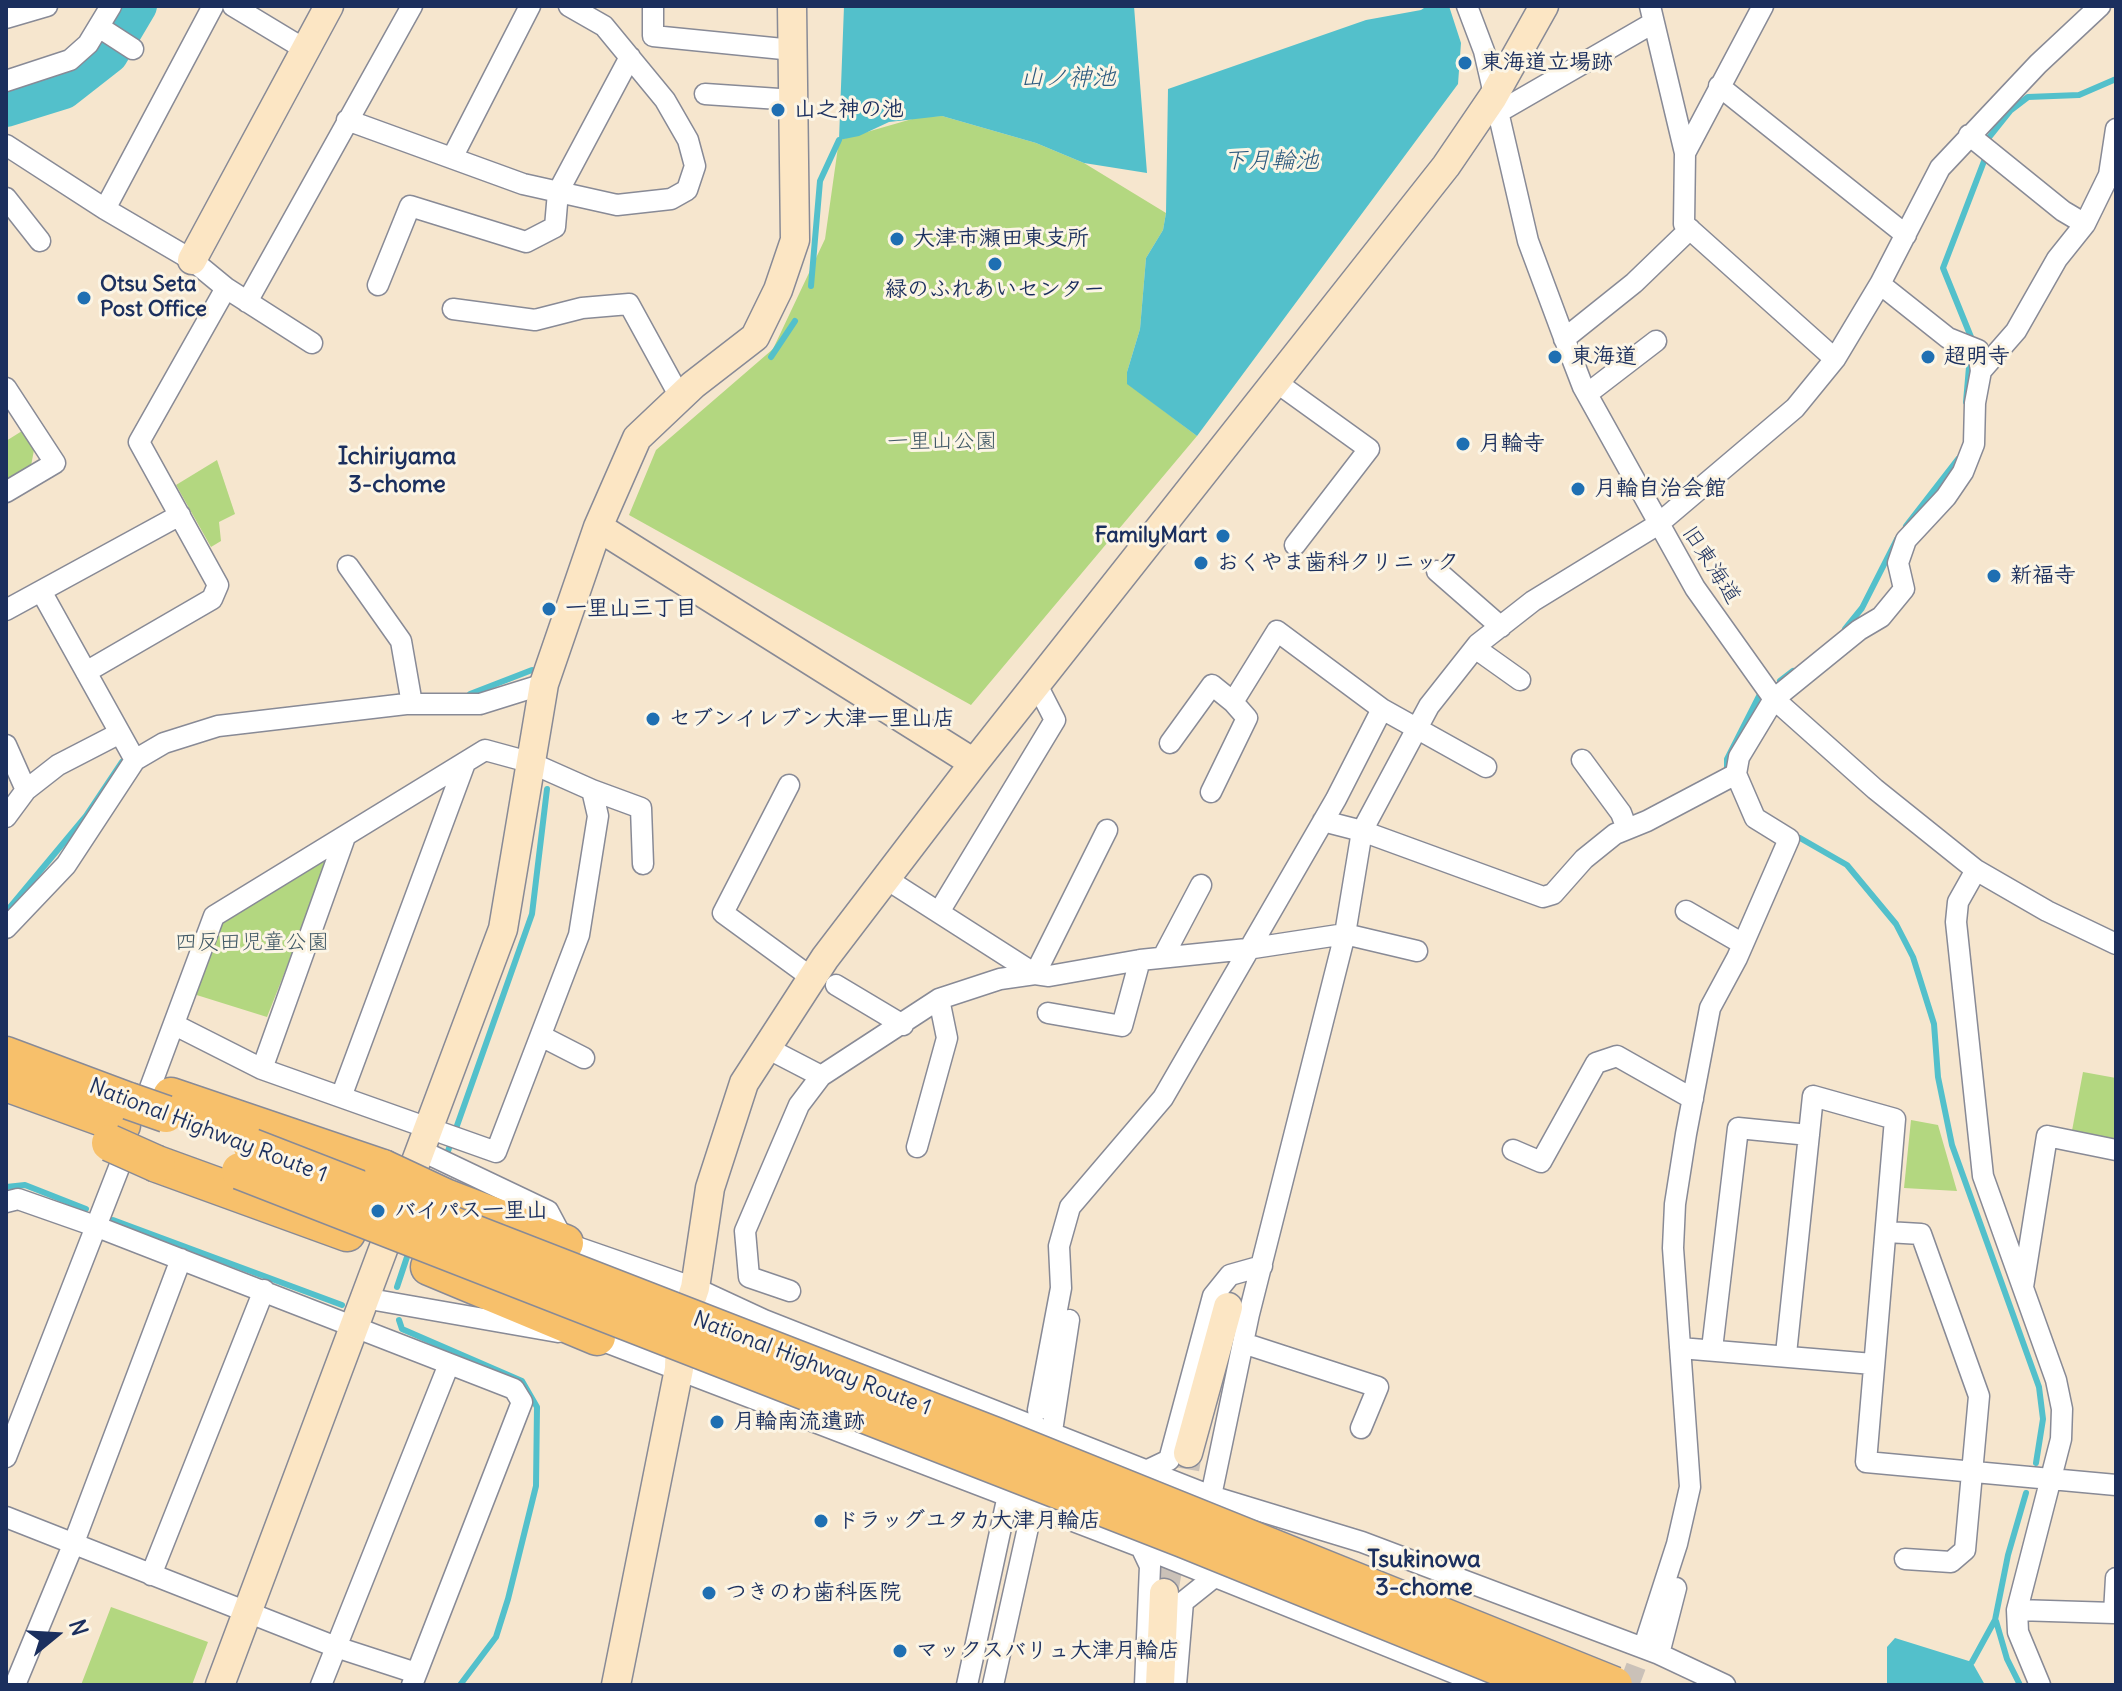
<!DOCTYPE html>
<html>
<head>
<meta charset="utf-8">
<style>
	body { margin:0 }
	#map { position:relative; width:2122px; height:1691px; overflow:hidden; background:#f6e6ce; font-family:Delius,sans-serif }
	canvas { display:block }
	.frame { position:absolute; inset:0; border:8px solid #1b2f5e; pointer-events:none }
	.north { position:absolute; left:16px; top:1595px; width:80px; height:80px; -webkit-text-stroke:6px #fcf5e5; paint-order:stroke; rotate:72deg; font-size:22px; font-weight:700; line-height:32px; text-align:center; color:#1b2f5e }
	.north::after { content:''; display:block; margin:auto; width:28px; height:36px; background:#1b2f5e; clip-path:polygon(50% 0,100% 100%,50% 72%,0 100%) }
</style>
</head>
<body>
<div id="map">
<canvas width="2122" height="1691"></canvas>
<div class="frame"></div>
<div class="north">N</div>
</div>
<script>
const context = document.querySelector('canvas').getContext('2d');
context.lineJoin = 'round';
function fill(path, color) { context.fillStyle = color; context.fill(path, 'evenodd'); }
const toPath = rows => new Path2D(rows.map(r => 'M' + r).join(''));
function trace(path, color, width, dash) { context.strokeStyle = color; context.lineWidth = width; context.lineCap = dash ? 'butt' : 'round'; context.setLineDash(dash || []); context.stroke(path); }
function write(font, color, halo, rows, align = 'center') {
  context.font = font + ' Delius,"Klee One",sans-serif'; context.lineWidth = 6; context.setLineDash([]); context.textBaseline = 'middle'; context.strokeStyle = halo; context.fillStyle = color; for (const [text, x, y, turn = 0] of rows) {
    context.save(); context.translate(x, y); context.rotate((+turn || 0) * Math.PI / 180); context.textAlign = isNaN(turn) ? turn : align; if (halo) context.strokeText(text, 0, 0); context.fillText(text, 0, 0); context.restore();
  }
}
fill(toPath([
	[942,116,1036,143,1084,163,1166,213,1163,230,1146,258,1140,329,1127,372,1127,383,1197,436,971,705,629,515,656,450,773,349,825,239,839,140,919,117],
	[22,431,34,450,31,466,6,483,6,441],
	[217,460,235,514,219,522,221,541,211,547,176,485],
	[332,853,267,1017,187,992,214,916],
	[2083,1072,2116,1078,2116,1141,2071,1136],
	[1911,1120,1938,1125,1957,1191,1904,1188],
	[111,1607,208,1642,192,1685,81,1685]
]), '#b3d780');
fill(toPath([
	[844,6,1134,6,1147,173,1084,163,1036,143,942,116,889,122,859,136,839,140],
	[1427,6,1449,6,1461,43,1458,84,1197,436,1127,384,1127,372,1140,329,1146,258,1163,230,1166,213,1168,89,1366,20,1421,10],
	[1895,1638,1972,1662,1985,1685,1887,1685,1887,1647]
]), '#53c0cb');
trace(toPath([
	[1987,145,1987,140,2011,110,2028,97,2079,95,2116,79],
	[811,286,820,181,839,140],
	[1973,342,1943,268,1986,156],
	[771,357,795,321],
	[1966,402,1969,367],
	[1906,526,1958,459],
	[1845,629,1862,608,1897,539],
	[1780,681,1793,671],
	[470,694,532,670],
	[1727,769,1727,759,1759,696],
	[1800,838,1847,865,1896,924,1913,957,1934,1024,1938,1077,1952,1145,2039,1387,2043,1419,2036,1463],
	[6,912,86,816,122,762],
	[448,1151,532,914,547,789],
	[6,1187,25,1185,86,1209],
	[113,1220,342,1305],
	[397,1287,409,1251],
	[399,1320,402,1329,522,1381,537,1407,536,1486,508,1599,496,1637,460,1685],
	[1996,1621,2007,1659,2020,1685],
	[1972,1662,1995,1620,2008,1555,2026,1493]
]), '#53c0cb', 6);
trace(toPath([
	[6,109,64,91,110,55,139,6]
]), '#53c0cb', 36);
trace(toPath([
	[1629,1685,1647,1637]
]), '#cac1b8', 20, [20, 10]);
trace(toPath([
	[1164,1593,1188,1453]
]), '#cac1b8', 28, [28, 14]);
const street = toPath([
	[233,6,306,50],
	[653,6,653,36,793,50],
	[1467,6,1484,51,1528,241,1563,335,1583,387,1695,588,1774,699,1875,789,1976,870,2047,911,2116,944],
	[1650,6,1685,153,1684,224,1835,359],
	[6,18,47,6],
	[99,27,133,49],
	[6,81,70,60,88,44,111,6],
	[1719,86,1906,235],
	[705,94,794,100],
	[1497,113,1653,23],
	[347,120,523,184,617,205,671,199,687,190,695,166,688,140,665,100,604,26,569,6],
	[1969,135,2063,211,2085,224],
	[6,145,105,209,192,260,226,288,312,343],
	[1685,153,1763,6],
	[452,158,530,6],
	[6,198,40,241],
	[105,209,213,6],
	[1880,284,1948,338,1978,350,1981,371],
	[378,285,410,206,526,242,555,227,558,192,630,57],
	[247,302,412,6],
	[453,309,535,320,582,308,629,304,680,397],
	[1564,339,1634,283,1690,229],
	[1276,382,1369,449,1295,545],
	[6,388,55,463,6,492],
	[1587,394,1656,341],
	[348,566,401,641,412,704],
	[1437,571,1501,627],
	[41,591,135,760],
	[6,610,180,515],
	[1475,648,1520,680],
	[86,672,212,599,218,585,139,442,226,288],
	[1382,709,1486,767],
	[6,745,26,790],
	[1582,760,1621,813,1627,829],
	[789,785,723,913,812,978],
	[592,790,641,808,643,864],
	[1211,792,1247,718,1233,702],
	[6,817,26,790,58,765,120,733],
	[1323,821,1362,831,1543,897,1553,894,1584,859,1615,834,1647,821,1736,774],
	[1976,870,1958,902,1956,922,1983,1176,2056,1380,2062,1409,2061,1439,2017,1610,2018,1632,2040,1685],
	[888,880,1035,974],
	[1686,911,1743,944],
	[939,912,1055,720,1036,683],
	[6,928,66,865,135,760,164,743,218,726,406,704,480,704,544,684],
	[1163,957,1201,885],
	[1035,974,1107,830],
	[836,985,903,1025],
	[1048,1013,1122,1026,1140,960],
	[541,1036,584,1058],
	[767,1048,821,1076],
	[262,1069,345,837],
	[341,1097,465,763],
	[141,1112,214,916,485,750,529,762,592,790,598,816,579,935,496,1152,262,1069,175,1025],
	[917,1147,947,1038,939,999],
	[1513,1150,1541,1162,1596,1063,1617,1056,1693,1099],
	[422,1151,548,1211,565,1243,695,1288,764,1320,1211,1496,1362,1542,1659,1654,1725,1685],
	[6,1202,18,1199,95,1226,514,1389,522,1402,412,1685],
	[1887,1232,1921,1234,1979,1396,1965,1550,1951,1562,1905,1559],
	[2023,1287,2047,1136,2116,1150],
	[790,1291,749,1277,745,1231,799,1105,821,1076,939,999,1000,979,1035,974,1049,976,1140,960,1247,949,1345,934,1417,951],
	[364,1298,558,1332],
	[590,1336,1141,1547,1484,1685],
	[1243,1343,1378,1387,1361,1428],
	[1680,1348,1873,1364],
	[1712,1349,1738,1128,1809,1135],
	[1786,1354,1813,1096,1895,1119,1866,1462,2116,1485],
	[1038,1410,1061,1288,1059,1246,1070,1207,1163,1098,1336,799,1382,709,1277,631,1233,702,1212,685,1170,743],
	[1052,1431,1069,1320],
	[6,1457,129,1142],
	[1148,1470,1169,1460,1213,1296,1230,1275,1262,1266],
	[1211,1496,1249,1314,1345,934,1362,831,1429,706,1478,644,1533,601,1657,525,1795,408,1835,359,1880,284,1940,168,2038,64,2100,6],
	[6,1517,336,1647,416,1673],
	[1141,1547,1150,1566,1145,1685],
	[151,1575,264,1290],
	[2017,1610,2114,1613,2116,1578],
	[1647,1637,1677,1544,1690,1487,1673,1248,1675,1204,1686,1134,1710,1008,1737,958,1789,839,1755,818,1736,774,1739,757,1774,699,1859,630,1881,617,1904,589,1898,563,1906,540,1946,497,1963,472,1974,444,1975,403,1981,371,2016,331,2057,259,2085,224,2109,175,2116,129],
	[1659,1654,1676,1588],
	[15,1685,73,1545,181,1259],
	[321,1685,449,1364],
	[967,1685,1008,1495],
	[993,1685,1033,1505],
	[1176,1685,1183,1602,1213,1578]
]);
const secondary = toPath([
	[192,260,329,6],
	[598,527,974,763],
	[1188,1453,1228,1307],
	[220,1685,503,929,544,684,598,527,637,438,693,385,755,337,778,290,795,240,792,6],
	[616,1685,679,1369,680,1333,695,1288,710,1188,744,1083,825,958,974,763,1446,166,1493,97,1544,6],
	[1160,1685,1164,1593]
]);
const highway = toPath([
	[6,1055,129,1101],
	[6,1083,122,1125],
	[171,1096,383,1168],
	[157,1164,347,1233],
	[445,1197,565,1243],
	[429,1267,597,1337]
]);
trace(street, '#888a96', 23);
trace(secondary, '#888a96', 31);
trace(highway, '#888a96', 39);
trace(street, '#fff', 20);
trace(secondary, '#fce6c4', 28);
trace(highway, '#f7c06b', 36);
const highwayBridge = toPath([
	[129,1101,166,1114],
	[110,1143,157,1164],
	[252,1147,996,1436,1614,1685],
	[383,1168,445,1197],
	[240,1171,1183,1539,1543,1685]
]);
trace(highwayBridge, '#888a96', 39, []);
trace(highwayBridge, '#f7c06b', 36);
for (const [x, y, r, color] of [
	[1465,63,8,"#1f6fb2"],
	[778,110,8,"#1f6fb2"],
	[897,239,8,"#1f6fb2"],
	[995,264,8,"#1f6fb2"],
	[84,298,8,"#1f6fb2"],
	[1555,357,8,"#1f6fb2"],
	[1928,357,8,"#1f6fb2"],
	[1463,444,8,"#1f6fb2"],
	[1578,489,8,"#1f6fb2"],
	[1223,536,8,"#1f6fb2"],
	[1201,563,8,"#1f6fb2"],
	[1994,576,8,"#1f6fb2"],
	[549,609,8,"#1f6fb2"],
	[653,719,8,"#1f6fb2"],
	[378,1211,8,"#1f6fb2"],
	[717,1422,8,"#1f6fb2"],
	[821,1521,8,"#1f6fb2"],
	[709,1593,8,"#1f6fb2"],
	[900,1651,8,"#1f6fb2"]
]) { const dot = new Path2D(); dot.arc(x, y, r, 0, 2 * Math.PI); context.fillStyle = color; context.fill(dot); trace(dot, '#fcf5e5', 3); }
write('bold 22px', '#1b2f5e', '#fcf5e5', [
	["東海道立場跡",1481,63],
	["山之神の池",794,110],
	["大津市瀬田東支所",913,239],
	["Otsu Seta",100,285],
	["Post Office",100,310],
	["緑のふれあいセンター",995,290,"center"],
	["東海道",1571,357],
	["超明寺",1944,357],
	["月輪寺",1479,444],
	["月輪自治会館",1594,489],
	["FamilyMart",1207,536,"right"],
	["おくやま歯科クリニック",1217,563],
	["新福寺",2010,576],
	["一里山三丁目",565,609],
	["セブンイレブン大津一里山店",669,719],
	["バイパス一里山",394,1211],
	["月輪南流遺跡",733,1422],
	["ドラッグユタカ大津月輪店",837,1521],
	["つきのわ歯科医院",725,1593],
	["マックスバリュ大津月輪店",916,1651]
], 'left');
write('22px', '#415966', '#fcf5e5', [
	["一里山公園",942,442],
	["四反田児童公園",252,943]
]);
write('22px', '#1b2f5e', '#fcf5e5', [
	["旧東海道",1711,565,57],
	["National Highway Route 1",208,1131,21],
	["National Highway Route 1",812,1364,21]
]);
write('italic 24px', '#2c5a7f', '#fcf5e5', [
	["山ノ神池",1068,78],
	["下月輪池",1271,161]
]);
write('bold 24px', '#1b2f5e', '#fcf5e5', [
	["Ichiriyama",397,457],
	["3-chome",397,485],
	["Tsukinowa",1424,1560],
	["3-chome",1424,1588]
]);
</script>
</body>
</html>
